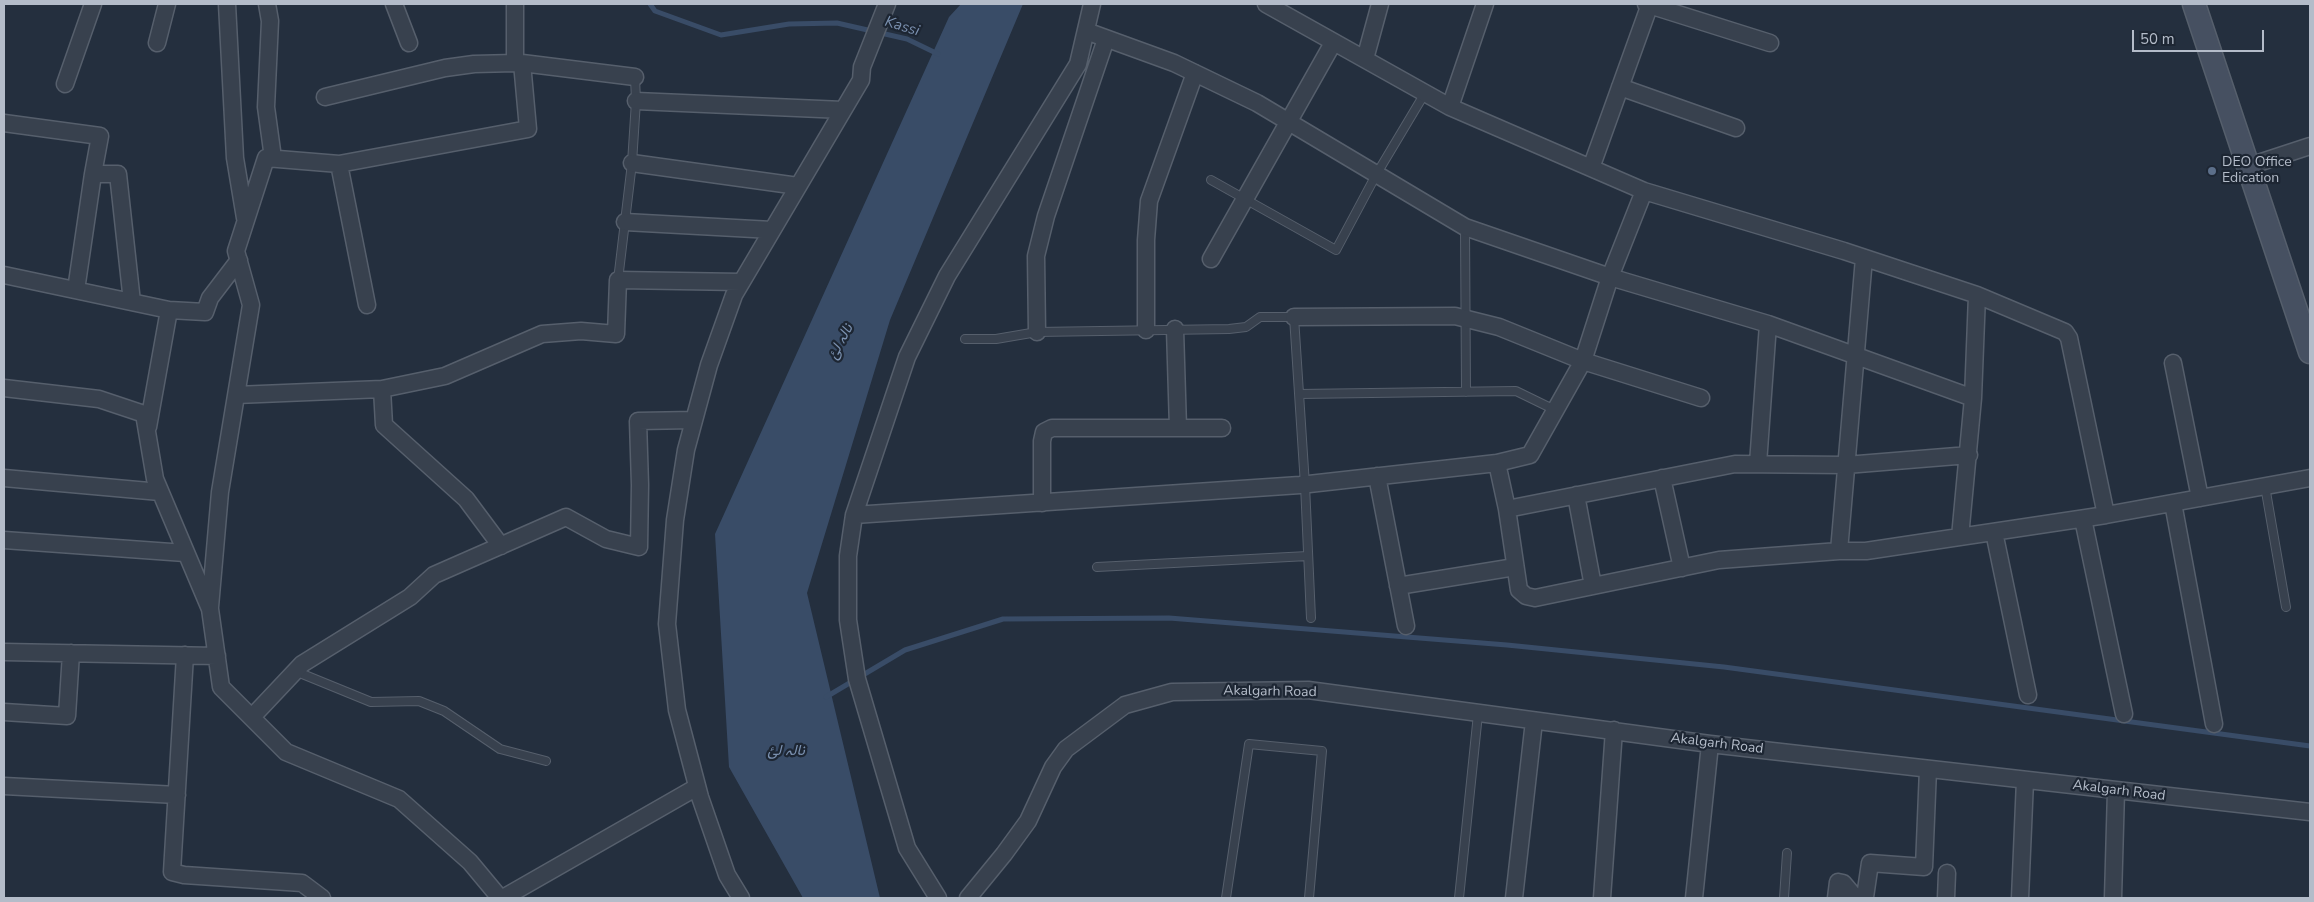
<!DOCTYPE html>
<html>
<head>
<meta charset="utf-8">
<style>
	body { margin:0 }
	#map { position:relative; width:2314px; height:902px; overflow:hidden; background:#242f3e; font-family:"Nunito Sans",sans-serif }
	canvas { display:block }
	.frame { position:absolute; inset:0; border:5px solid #b4bcc9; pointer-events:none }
	.scale { position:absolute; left:2132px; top:30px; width:132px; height:22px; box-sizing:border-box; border:2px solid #b4bcc9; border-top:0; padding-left:6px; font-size:15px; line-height:18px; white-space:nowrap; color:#b4bcc9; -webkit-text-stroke:4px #1d2633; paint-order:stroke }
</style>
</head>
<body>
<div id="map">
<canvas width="2314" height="902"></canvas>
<div class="frame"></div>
<div class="scale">50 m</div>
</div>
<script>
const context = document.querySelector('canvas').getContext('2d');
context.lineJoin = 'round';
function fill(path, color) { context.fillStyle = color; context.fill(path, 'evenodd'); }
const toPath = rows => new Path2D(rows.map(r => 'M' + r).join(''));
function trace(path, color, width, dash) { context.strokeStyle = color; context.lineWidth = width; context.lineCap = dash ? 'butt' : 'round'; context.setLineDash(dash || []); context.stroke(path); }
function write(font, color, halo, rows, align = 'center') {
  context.font = font + ' "Nunito Sans",Vazirmatn,sans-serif'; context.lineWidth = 4.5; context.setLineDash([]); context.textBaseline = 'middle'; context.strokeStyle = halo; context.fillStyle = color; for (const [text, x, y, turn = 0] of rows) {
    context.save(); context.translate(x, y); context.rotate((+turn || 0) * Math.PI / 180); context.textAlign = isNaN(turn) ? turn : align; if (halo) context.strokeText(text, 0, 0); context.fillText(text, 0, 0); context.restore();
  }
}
fill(toPath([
	[961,4,1023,4,890,320,807,593,880,898,803,898,729,767,715,534,949,17]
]), '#394c67');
trace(toPath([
	[650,4,655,11,721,35,789,24,837,23,907,39,938,54],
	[826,697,905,650,1003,619,1169,618,1507,645,1724,667,2310,746]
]), '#394c67', 5);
const lane = toPath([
	[1211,180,1336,250,1376,175,1425,93],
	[1465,227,1466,392],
	[618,280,632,163,636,101,635,77],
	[965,339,996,339,1037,332,1229,329,1246,327,1260,317,1294,317,1305,485,1311,618],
	[1299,394,1516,391,1555,410],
	[2265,486,2286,607],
	[1097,567,1308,556],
	[295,671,371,702,419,701,444,711,500,749,546,761],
	[1226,898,1249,744,1322,751,1309,898],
	[1459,898,1478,714],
	[1784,898,1787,853]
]);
const street = toPath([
	[227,4,235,158,245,218],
	[267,4,270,21,266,107,273,158],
	[394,4,409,43],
	[1266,4,1450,107,1644,191,1844,251,1977,295,2065,332,2069,338,2106,515],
	[1646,4,1770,43],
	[1086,31,1174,63,1257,103,1465,227,1610,277,1768,324,1973,398],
	[157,43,167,4],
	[1365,59,1380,4],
	[522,63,635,77],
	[65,84,93,4],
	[1620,87,1736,128],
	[325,97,445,68,474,64,515,63],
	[636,101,843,110],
	[1450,107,1485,4],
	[4,123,100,136,93,174],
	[632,163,798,186],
	[339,164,528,129,522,63,515,63,515,4],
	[2249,166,2310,146],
	[1591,168,1650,4],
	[625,222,772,230],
	[1211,259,1333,43],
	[4,275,169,310,148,427],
	[76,290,93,174,118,174,132,302],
	[169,310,205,312,210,298,239,260],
	[1294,317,1455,316,1499,327,1583,361,1701,398],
	[1175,329,1178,428],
	[1146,330,1146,240,1149,201,1195,73],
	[1037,332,1036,256,1046,216,1106,39],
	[2173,363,2200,498],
	[4,388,99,399,144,414,155,479,210,609,221,687,286,752,399,799,470,862,500,898],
	[382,389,445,376,542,334,581,331,616,334,618,280,741,282],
	[236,395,382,389,384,425,466,499,501,546],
	[1497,463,1507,509,1519,590,1526,596,1535,598,1719,560,1839,551,1866,551,2106,515,2310,478],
	[1758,464,1768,324],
	[1377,476,1406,626],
	[4,478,160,492],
	[1662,478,1682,568],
	[1576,495,1593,586],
	[1042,503,1042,441,1044,432,1052,428,1222,428],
	[2173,503,2214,724],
	[1507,509,1735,464,1846,465,1969,455],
	[854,515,1300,485,1497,463,1530,455,1583,361,1610,277,1644,191],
	[2083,519,2124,714],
	[1994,532,2028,695],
	[1960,537,1973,398,1977,295],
	[4,540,185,553],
	[1839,551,1864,258],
	[1398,586,1515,567],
	[210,607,220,492,251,305,236,251,266,158,339,164,367,305],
	[4,652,217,656],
	[185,655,172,872,184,875,302,883,322,898],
	[4,712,67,716,71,653],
	[252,717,302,664,410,597,434,575,566,517,606,539,639,547,640,485,638,421,694,420],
	[4,786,177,795],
	[503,898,697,787],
	[741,898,727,875,700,797,677,710,667,624,675,520,686,450,709,365,734,295,861,80,862,67,887,4],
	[938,898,907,848,857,679,848,620,848,556,854,515,907,357,947,276,1078,64,1092,4],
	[968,898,1004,854,1028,821,1053,767,1066,749,1125,705,1172,692,1308,690,1710,744,2310,812],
	[1514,898,1534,721],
	[1602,898,1614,730],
	[1694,898,1710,744],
	[1836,898,1838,882,1843,883,1854,896,1865,897,1870,863,1924,867,1928,769],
	[1946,898,1947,873],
	[2020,898,2025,780],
	[2113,898,2116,790]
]);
const secondary = toPath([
	[2194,4,2310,352]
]);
trace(lane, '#565f6c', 10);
trace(street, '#565f6c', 19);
trace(secondary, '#565f6c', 25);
trace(lane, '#38414e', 8);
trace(street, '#38414e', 16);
trace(secondary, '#465061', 22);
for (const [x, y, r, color] of [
	[2212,171,5,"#5c6f8a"]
]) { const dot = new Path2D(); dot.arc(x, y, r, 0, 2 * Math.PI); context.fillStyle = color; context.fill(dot); trace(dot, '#1d2633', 2); }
write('14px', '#b4bcc9', '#1d2633', [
	["DEO Office",2222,163],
	["Edication",2222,179]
], 'left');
write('14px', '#b4bcc9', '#1d2633', [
	["Akalgarh Road",1270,692,1],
	["Akalgarh Road",1717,744,7],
	["Akalgarh Road",2119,791,7]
]);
write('italic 15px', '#7c92b1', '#1d2633', [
	["Kassi",902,27,17],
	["نالہ لئ",841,342,-62],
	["نالہ لئ",786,751]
]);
</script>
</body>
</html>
